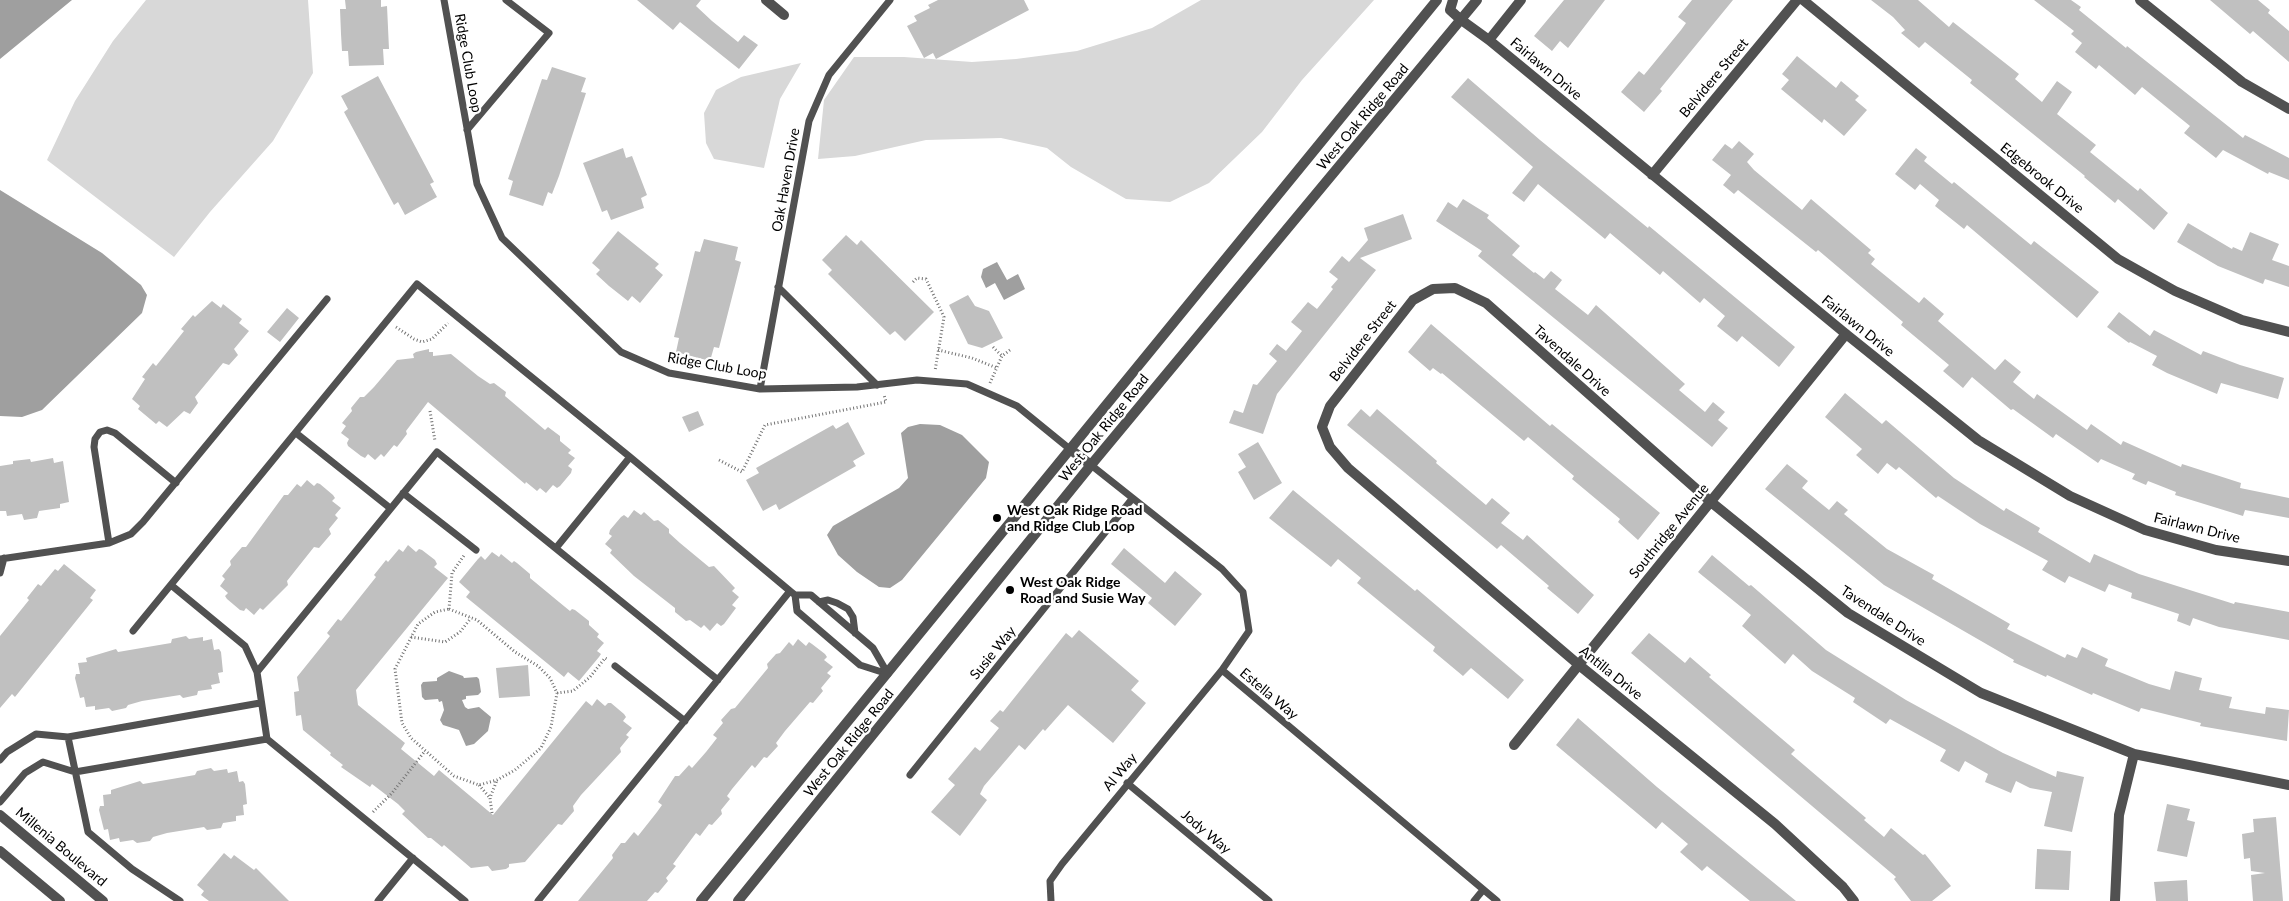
<!DOCTYPE html>
<html>
<head>
<meta charset="utf-8">
<style>
	body { margin:0 }
	canvas { display:block; background:#fff }
</style>
</head>
<body>
<canvas width="2289" height="901"></canvas>
<script>
const context = document.querySelector('canvas').getContext('2d');
context.lineJoin = 'round';
function fill(path, color) { context.fillStyle = color; context.fill(path, 'evenodd'); }
const toPath = rows => new Path2D(rows.map(r => 'M' + r).join(''));
function trace(path, color, width, dash) { context.strokeStyle = color; context.lineWidth = width; context.lineCap = dash ? 'butt' : 'round'; context.setLineDash(dash || []); context.stroke(path); }
function write(font, color, halo, rows, align = 'center') {
  context.font = font + ' Lato,sans-serif'; context.lineWidth = 4.5; context.setLineDash([]); context.textBaseline = 'middle'; context.strokeStyle = halo; context.fillStyle = color; for (const [text, x, y, turn = 0] of rows) {
    context.save(); context.translate(x, y); context.rotate((+turn || 0) * Math.PI / 180); context.textAlign = isNaN(turn) ? turn : align; if (halo) context.strokeText(text, 0, 0); context.fillText(text, 0, 0); context.restore();
  }
}
fill(toPath([
	[146,0,308,0,313,73,273,141,210,212,174,257,47,160,75,101,113,41],
	[1201,0,1374,0,1302,80,1262,132,1209,183,1170,202,1126,199,1071,167,1047,148,1001,138,926,140,855,156,818,159,824,100,854,57,904,57,972,62,1016,59,1077,51,1152,28],
	[801,63,780,99,764,168,714,159,706,143,704,113,716,90,741,77]
]), '#d8d8d8');
fill(toPath([
	[0,0,72,0,0,59],
	[0,190,102,253,141,285,147,295,142,313,42,410,22,417,0,416],
	[997,262,1007,280,1018,274,1025,289,1004,300,995,283,986,288,981,277,983,269],
	[920,424,940,425,962,435,989,462,986,478,902,580,890,588,879,587,857,572,838,555,827,535,833,526,899,488,908,478,901,433,908,427],
	[449,671,463,676,464,678,477,677,479,679,481,692,478,695,466,696,466,699,462,700,465,707,468,709,479,707,491,717,488,731,474,744,466,746,459,730,443,725,440,720,444,710,442,701,439,702,438,699,425,700,422,697,421,685,423,682,437,681,437,678]
]), '#9f9f9f');
fill(toPath([
	[345,0,381,0,381,7,387,6,389,49,383,49,384,65,349,66,348,51,342,51,341,34,340,9,346,9],
	[637,0,701,0,696,6,712,21,738,42,744,35,758,45,739,69,680,22,673,30],
	[938,0,1024,0,1029,10,936,59,933,53,924,58,907,26,917,21,914,16,930,8,928,5],
	[1564,0,1605,0,1568,48,1560,41,1552,51,1534,36],
	[1692,0,1733,0,1660,89,1662,91,1644,112,1621,92,1639,71,1644,75,1681,30,1686,23,1678,17],
	[1871,0,1918,0,1949,27,1953,22,2019,74,2015,79,2042,102,2057,81,2072,92,2057,114,2096,145,2090,152,2138,191,2140,188,2168,213,2154,230,2118,199,2115,203,2084,177,2085,176,1970,83,1972,80,1925,42,1919,48,1901,33,1905,30,1893,17],
	[2034,0,2071,0,2081,7,2079,10,2126,48,2127,46,2243,138,2245,135,2289,158,2289,180,2269,172,2268,174,2223,150,2216,158,2184,133,2190,126,2142,87,2135,95,2099,65,2096,69,2075,52,2082,43,2071,34,2074,31],
	[2210,0,2258,0,2270,10,2268,13,2289,31,2289,62,2253,31,2250,34],
	[1797,56,1836,88,1841,81,1859,96,1855,100,1867,110,1844,136,1824,119,1822,123,1781,89,1789,80,1782,74],
	[552,67,586,78,581,92,586,93,559,176,552,194,548,192,543,206,509,195,513,181,508,179,542,79,547,80],
	[378,76,434,182,430,184,437,197,405,215,398,202,394,205,344,112,348,109,341,96],
	[1468,78,1540,140,1648,228,1649,226,1795,347,1779,367,1742,336,1737,342,1717,326,1725,316,1704,298,1700,303,1663,271,1660,275,1610,233,1605,239,1538,184,1524,202,1512,193,1533,167,1451,97],
	[1739,141,1754,154,1747,162,1754,170,1802,210,1811,199,1871,250,1868,253,1875,259,1871,264,1919,303,1924,297,1944,314,1938,321,1995,370,2005,359,2021,372,2013,382,2034,399,2037,394,2087,430,2091,424,2121,445,2123,441,2181,467,2182,464,2241,483,2240,488,2289,498,2289,518,2245,510,2243,516,2175,495,2176,492,2148,481,2146,485,2132,479,2135,474,2101,459,2098,463,2056,434,2053,438,2013,409,2011,410,1972,377,1963,388,1943,371,1949,365,1901,325,1903,322,1818,250,1816,252,1738,190,1734,194,1723,185,1731,175,1712,160,1725,144,1732,149],
	[623,148,626,158,632,156,647,195,641,198,644,208,611,220,607,210,602,212,583,163],
	[1916,148,1927,157,1924,161,1952,184,1954,182,2031,245,2034,241,2099,292,2077,318,1967,225,1964,229,1935,206,1939,200,1920,184,1915,190,1895,174],
	[1463,199,1489,215,1487,218,1520,246,1512,255,1534,273,1535,272,1544,279,1551,271,1562,280,1555,289,1588,315,1596,305,1685,384,1679,390,1705,412,1713,402,1725,412,1718,420,1728,428,1712,447,1478,256,1482,251,1436,221,1448,202,1457,208],
	[1403,214,1412,239,1360,258,1376,270,1277,394,1263,434,1229,423,1234,410,1243,413,1253,384,1257,385,1277,361,1269,354,1277,344,1286,351,1302,331,1291,322,1308,302,1317,309,1333,289,1331,287,1338,279,1329,272,1342,256,1349,262,1368,240,1364,228],
	[2188,223,2232,249,2233,247,2242,251,2250,232,2279,244,2272,260,2289,266,2289,287,2265,279,2263,284,2218,266,2177,242],
	[618,231,659,264,655,268,663,275,640,303,632,296,628,301,609,286,596,274,600,270,592,263],
	[846,235,857,245,861,240,934,312,905,341,895,331,890,335,828,274,832,270,822,260],
	[704,239,738,247,735,260,741,262,719,348,714,347,710,361,676,352,679,338,674,337,695,251,700,252],
	[968,295,975,306,989,311,1003,338,982,348,968,344,949,305],
	[212,301,221,308,223,304,242,319,239,323,249,331,234,349,238,355,229,365,223,363,195,397,198,403,190,414,184,411,167,427,159,421,156,424,138,409,140,406,132,399,145,379,142,377,153,363,156,366,184,331,181,329,193,315,195,317],
	[287,308,299,318,280,342,267,332],
	[2119,312,2150,336,2154,330,2201,355,2203,351,2240,365,2284,378,2278,399,2221,383,2217,394,2167,373,2152,365,2157,356,2130,342,2129,343,2107,327],
	[1431,324,1550,426,1552,424,1660,513,1638,540,1618,522,1620,519,1572,479,1574,476,1528,437,1524,441,1442,373,1441,374,1433,368,1430,371,1408,352],
	[429,349,429,352,433,352,433,356,451,354,478,376,490,384,494,383,506,392,505,396,545,430,548,427,560,436,560,441,571,450,568,453,575,458,568,466,572,469,571,473,560,486,557,488,553,485,546,493,540,488,537,491,526,482,525,484,428,402,406,431,407,434,397,447,394,445,384,457,381,454,375,460,368,454,365,458,361,456,348,446,347,443,349,439,341,433,346,426,342,423,352,411,351,408,360,397,364,397,374,387,397,360,414,358,413,354,416,352],
	[1845,393,1882,424,1886,420,1954,478,2004,511,2006,508,2040,528,2038,532,2090,563,2094,554,2139,574,2234,604,2235,602,2289,612,2289,640,2219,627,2193,618,2190,626,2177,621,2179,614,2131,598,2132,593,2109,584,2105,592,2069,576,2065,583,2042,570,2048,561,1980,524,1938,496,1936,498,1899,467,1896,470,1887,463,1878,474,1856,455,1862,449,1825,417],
	[1361,409,1370,417,1377,409,1437,461,1436,463,1486,505,1492,498,1510,513,1501,523,1523,540,1527,535,1594,595,1578,614,1547,588,1549,586,1501,545,1497,549,1347,425],
	[698,411,704,425,689,432,682,417],
	[848,422,865,454,853,461,856,466,779,510,776,504,763,511,746,480,759,473,756,468,833,425,836,429],
	[1258,442,1282,483,1254,500,1238,472,1246,467,1238,454],
	[53,458,54,463,63,461,69,502,60,504,60,508,39,511,37,518,24,520,22,514,7,516,6,511,0,511,0,466,13,464,13,461,30,459,31,462],
	[1787,464,1808,481,1802,488,1829,510,1837,501,1848,510,1844,514,1887,549,1934,575,1932,579,2010,624,2007,629,2065,658,2067,654,2077,658,2082,647,2108,659,2105,666,2149,684,2170,690,2175,671,2202,678,2199,690,2232,697,2229,708,2265,714,2266,707,2289,710,2287,741,2200,726,2201,723,2141,708,2139,712,2093,693,2092,695,2047,675,2046,677,2013,662,2014,660,1884,585,1765,489],
	[307,480,314,486,317,483,320,484,333,495,335,498,332,501,341,508,335,515,338,518,329,529,331,534,319,548,314,547,287,581,288,585,263,610,260,608,254,615,246,608,244,611,240,610,227,599,225,596,228,593,220,586,225,579,222,576,231,565,230,561,242,547,246,547,284,495,288,495,297,484,301,487],
	[1293,490,1415,591,1417,589,1524,680,1508,699,1471,668,1463,676,1433,651,1435,647,1357,583,1361,578,1338,559,1331,567,1269,518],
	[634,510,641,515,644,512,654,521,658,520,669,529,669,533,680,543,709,567,714,566,735,588,732,591,739,597,732,605,736,608,724,624,721,626,717,623,710,631,704,625,701,628,690,620,686,621,675,612,675,608,634,576,610,553,612,550,605,544,612,536,609,534,610,530,621,517,624,515,628,518],
	[408,545,416,552,419,549,422,550,435,560,437,564,434,567,448,578,356,690,358,705,405,743,401,749,434,776,439,770,493,815,586,701,592,706,597,699,605,706,608,703,611,703,624,714,626,717,623,721,632,728,626,735,629,737,620,748,621,752,581,795,573,806,574,811,562,825,558,824,525,862,509,864,509,867,506,869,492,871,488,866,471,868,444,845,442,847,431,838,428,838,402,814,405,811,398,804,372,784,370,787,341,767,343,765,330,755,331,753,303,730,301,715,296,716,294,692,299,691,297,677,330,636,327,633,338,619,341,621,376,577,374,575,386,560,388,562,399,549,403,552],
	[1124,548,1165,583,1175,571,1202,594,1175,626,1148,603,1152,598,1111,564],
	[492,552,499,557,501,554,512,563,514,561,517,563,530,574,530,578,559,602,570,611,572,609,575,610,589,621,589,625,599,634,597,637,604,643,597,651,601,654,599,657,579,681,568,672,564,677,466,597,470,592,459,582,478,559,481,556,485,560],
	[1712,555,1749,586,1751,585,1826,650,1906,700,2003,753,2056,777,2057,771,2084,777,2072,832,2044,826,2052,792,2030,788,2016,781,2011,793,1985,782,1988,774,1965,761,1959,772,1940,761,1946,750,1890,719,1886,724,1853,702,1855,698,1812,671,1793,654,1785,664,1742,626,1751,615,1698,572],
	[64,564,96,590,90,598,93,600,15,697,12,694,0,708,0,636,29,600,27,598,38,584,41,586,55,569,58,571],
	[1079,630,1139,681,1131,690,1146,703,1113,743,1068,705,1045,731,1043,729,1025,750,1019,745,984,786,980,794,987,800,960,836,931,812,955,785,948,779,975,747,980,751,999,728,990,721,1000,710,1003,712,1066,633,1072,638],
	[1649,633,1685,663,1690,657,1711,675,1709,677,1795,750,1791,754,1866,818,1864,820,1884,837,1891,828,1923,855,1925,854,1951,886,1932,901,1911,901,1894,879,1896,877,1631,653],
	[186,636,189,639,203,637,203,641,212,639,214,650,219,649,221,652,223,672,218,673,220,683,211,685,212,689,198,691,197,695,183,698,180,695,142,701,128,705,126,708,112,711,109,708,95,710,95,706,86,707,84,697,80,698,75,678,76,674,80,674,78,663,87,662,86,658,116,649,118,652,171,643,172,639],
	[798,639,806,646,809,642,812,644,825,654,827,657,824,660,833,667,827,673,831,676,821,688,823,691,813,703,810,702,785,731,776,743,778,746,767,758,764,757,755,768,752,765,732,789,727,796,730,799,721,810,722,814,712,825,709,824,700,836,696,833,673,864,676,866,666,878,668,881,658,893,655,892,647,901,578,901,613,858,612,855,621,843,625,843,634,832,638,836,657,812,662,805,658,802,675,776,679,776,689,765,692,768,706,752,717,738,713,735,723,723,721,720,731,709,735,708,768,668,767,664,776,654,780,653,789,642,793,646],
	[528,665,530,696,499,698,496,668],
	[1578,718,1657,787,1796,901,1750,901,1707,866,1702,871,1680,852,1688,844,1662,822,1656,829,1556,745],
	[211,768,214,771,227,769,228,773,237,771,239,782,243,781,245,784,247,804,243,805,244,815,236,816,236,821,223,823,221,828,207,830,204,827,167,833,153,837,150,841,137,843,133,840,120,842,119,838,110,840,108,829,104,830,99,810,100,806,104,806,103,795,111,794,111,790,140,781,143,784,195,775,197,771],
	[2167,804,2190,809,2187,820,2195,822,2187,857,2157,851],
	[2276,817,2283,901,2253,901,2251,875,2265,873,2251,871,2250,858,2244,859,2242,834,2254,832,2253,819],
	[2037,849,2071,851,2069,890,2035,889],
	[224,853,231,859,234,855,254,870,256,868,289,901,209,901,201,895,204,891,197,885],
	[2187,880,2188,901,2156,901,2154,882]
]), '#c0c0c0');
trace(toPath([
	[913,282,917,278,926,279,944,317,935,371],
	[396,327,414,339,422,342,432,339,448,323],
	[993,347,1002,356],
	[938,350,972,358,997,368],
	[990,383,1002,356,1010,350],
	[430,411,435,441],
	[719,460,742,472,765,425,886,402,884,395],
	[449,609,477,620,515,652,538,666,550,678,557,693,551,727,541,748,515,770,497,780,479,785,454,776,411,738,402,723,395,669,418,624,435,612,449,609],
	[449,609,452,573,465,554],
	[411,637,445,642,460,632,471,618],
	[557,693,573,691,590,677,605,658,607,659],
	[479,785,490,798],
	[373,812,392,793,425,751],
	[492,813,490,798,497,780]
]), '#737373', 3, [1, 2.5]);
trace(toPath([
	[444,0,477,184,502,238,621,352,669,373,760,389,857,387,917,380,967,384,1017,406,1071,450],
	[467,130,549,33,506,0],
	[778,287,877,385],
	[760,389,809,121,829,75,890,0],
	[296,433,390,508],
	[403,493,476,550],
	[109,543,94,447,95,439,100,432,107,430,115,433,176,483],
	[556,548,630,457],
	[0,559,109,543,131,534,143,522,327,299],
	[0,573,4,558],
	[171,585,245,646,257,672,267,739,465,901],
	[790,591,795,595,811,595,873,648,888,674],
	[795,595,797,611,860,665,888,674],
	[819,602,828,600,837,603,848,609,853,617,855,633],
	[133,631,417,284,630,457,790,591,538,901],
	[615,666,685,721],
	[1222,670,1497,901],
	[257,672,437,452,718,680],
	[68,737,88,832,132,869,180,901],
	[0,760,7,752,36,734,68,737,260,703],
	[910,775,1132,499],
	[1127,783,1269,901],
	[0,802,25,773,43,762,75,772,267,739],
	[378,901,413,858],
	[1051,901,1050,881,1062,864,1222,670,1249,631,1243,592,1222,569,1091,465],
	[1474,901,1483,890]
]), '#515151', 7);
trace(toPath([
	[766,0,784,15],
	[1803,0,2118,259,2175,291,2242,320,2289,332],
	[2140,0,2242,82,2289,109],
	[1460,19,1489,40,1846,334,1978,440,2070,496,2145,530,2216,550,2289,561],
	[1489,40,1521,0],
	[1652,175,1797,0],
	[1514,745,1846,334],
	[1854,901,1843,887,1775,824,1579,665,1348,468,1330,447,1322,427,1330,406,1413,300,1433,289,1455,288,1486,303,1711,502,1848,613,1981,693,2134,754,2289,785],
	[2115,901,2119,815,2134,754]
]), '#515151', 10);
trace(toPath([
	[1453,0,1450,10,1460,19],
	[1071,450,1091,465],
	[0,815,103,901],
	[0,851,60,901],
	[701,901,1437,0],
	[738,901,1091,465,1477,0]
]), '#515151', 10);
for (const [x, y, r, color] of [
	[997,518,5,"#000"],
	[1010,590,5,"#000"]
]) { const dot = new Path2D(); dot.arc(x, y, r, 0, 2 * Math.PI); context.fillStyle = color; context.fill(dot); trace(dot, '#fff', 2); }
write('14px', '#000', '#fff', [
	["Ridge Club Loop",468,63,80],
	["Fairlawn Drive",1546,69,40],
	["Belvidere Street",1714,78,-50],
	["West Oak Ridge Road",1363,117,-50],
	["Edgebrook Drive",2042,178,39],
	["Oak Haven Drive",786,180,-80],
	["Fairlawn Drive",1858,326,39],
	["Belvidere Street",1363,341,-52],
	["Tavendale Drive",1572,361,42],
	["Ridge Club Loop",717,366,10],
	["West Oak Ridge Road",1104,428,-51],
	["Fairlawn Drive",2197,528,14],
	["Southridge Avenue",1669,531,-51],
	["Tavendale Drive",1883,616,33],
	["Susie Way",993,653,-51],
	["Antilla Drive",1611,673,39],
	["Estella Way",1269,694,40],
	["West Oak Ridge Road",849,743,-51],
	["Al Way",1120,772,-50],
	["Jody Way",1206,832,40],
	["Millenia Boulevard",61,847,40]
]);
write('bold 14px', '#000', '#fff', [
	["West Oak Ridge Road",1007,510],
	["and Ridge Club Loop",1007,526],
	["West Oak Ridge",1020,582],
	["Road and Susie Way",1020,598]
], 'left');
</script>
</body>
</html>
